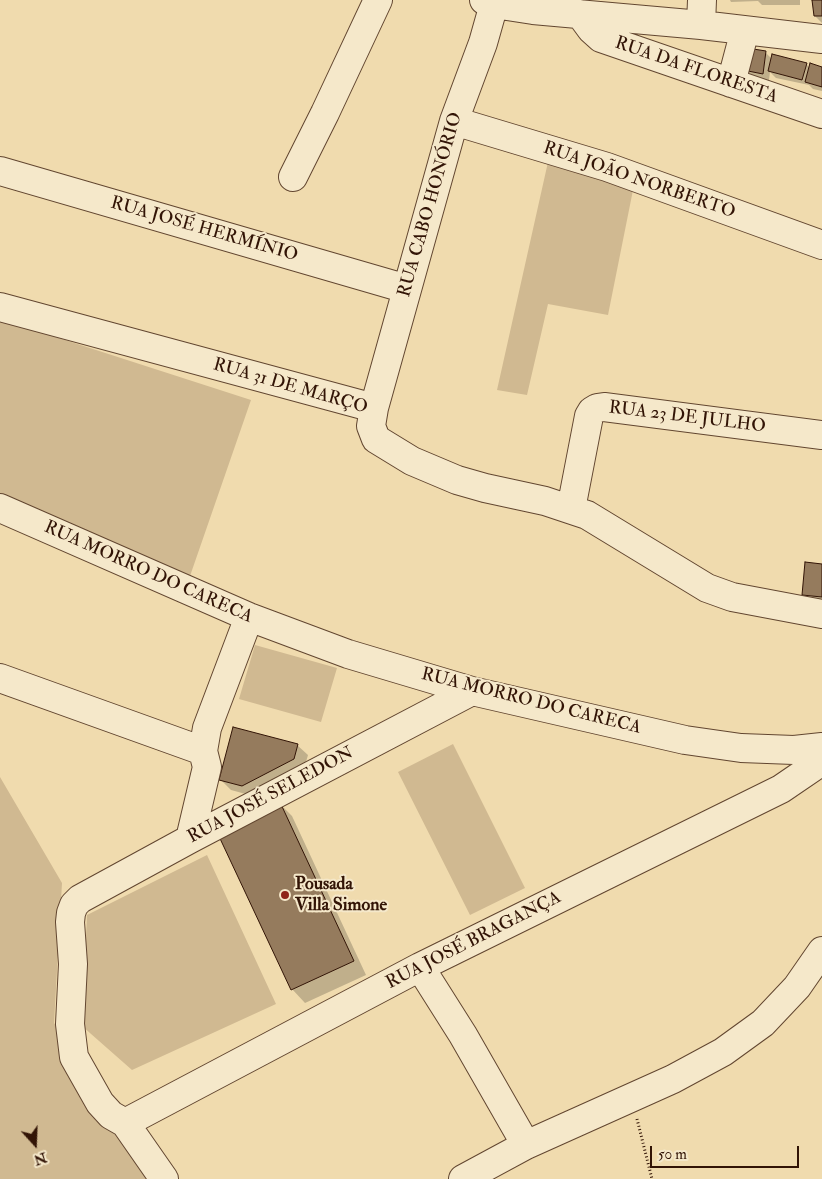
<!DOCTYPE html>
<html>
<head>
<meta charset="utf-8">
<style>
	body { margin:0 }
	#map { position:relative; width:822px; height:1179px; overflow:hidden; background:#f0dbae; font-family:"IM FELL Double Pica",serif }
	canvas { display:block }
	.north { position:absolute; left:10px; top:1119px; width:50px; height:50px; -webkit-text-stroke:4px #f5e8ca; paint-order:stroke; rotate:160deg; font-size:14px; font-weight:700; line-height:20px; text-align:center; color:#321406 }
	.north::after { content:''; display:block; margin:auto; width:18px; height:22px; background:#321406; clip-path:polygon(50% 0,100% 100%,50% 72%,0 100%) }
	.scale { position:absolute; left:650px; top:1146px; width:149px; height:22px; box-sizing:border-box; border:2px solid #321406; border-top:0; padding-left:6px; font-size:15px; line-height:18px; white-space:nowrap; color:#321406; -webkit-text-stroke:4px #f5e8ca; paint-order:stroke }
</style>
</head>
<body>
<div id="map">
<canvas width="822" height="1179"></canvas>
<div class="north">N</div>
<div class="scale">50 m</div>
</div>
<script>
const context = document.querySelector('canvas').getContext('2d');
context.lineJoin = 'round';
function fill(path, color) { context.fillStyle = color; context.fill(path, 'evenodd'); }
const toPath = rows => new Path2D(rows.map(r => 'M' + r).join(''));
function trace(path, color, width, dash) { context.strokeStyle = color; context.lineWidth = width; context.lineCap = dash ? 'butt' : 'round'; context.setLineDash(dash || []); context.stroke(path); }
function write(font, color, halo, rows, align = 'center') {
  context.font = font + ' "IM FELL Double Pica",serif'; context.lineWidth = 4; context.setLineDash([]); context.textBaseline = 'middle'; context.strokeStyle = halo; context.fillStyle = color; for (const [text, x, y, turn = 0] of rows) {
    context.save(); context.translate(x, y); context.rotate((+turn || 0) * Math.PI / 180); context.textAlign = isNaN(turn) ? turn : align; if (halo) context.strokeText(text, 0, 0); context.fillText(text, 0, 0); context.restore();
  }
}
fill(toPath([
	[548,162,633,190,608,315,548,304,527,395,497,390],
	[0,319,251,400,190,576,0,497],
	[255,645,337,668,321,722,239,699],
	[453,744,525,888,470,915,398,772],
	[0,777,62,883,54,1023,159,1179,0,1179],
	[207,855,276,1004,132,1070,82,1026,87,915]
]), '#d0b991');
fill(toPath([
	[730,0,800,0,800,5,762,5,758,1,731,2],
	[813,0,822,0,822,23,815,16],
	[765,52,772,59,806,64,810,68,822,68,822,91,813,89,809,85,776,78,770,72,769,80,751,77,744,70],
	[822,565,822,603,810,602,803,595],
	[297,745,308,755,304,769,253,796,231,790,220,779],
	[278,802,292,816,366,975,305,1003,292,989]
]), '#0003');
const building = toPath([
	[812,0,822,0,822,16,814,16,812,0],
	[747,48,766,51,763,74,743,70,747,48],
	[772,54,807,63,802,80,768,71,772,54],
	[810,63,822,67,822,87,805,82,810,63],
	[805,562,822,564,822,597,802,595,805,562],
	[233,727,298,744,294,759,242,786,219,780,233,727],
	[279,800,354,961,291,990,216,830,279,800]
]);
fill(building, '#957b5d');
trace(building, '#321406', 1);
const minor = toPath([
	[484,0,494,4,533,10,701,25,822,39],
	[494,4,483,43,454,121,374,408,371,426,376,439,412,461,457,480,485,488,545,501,587,515,707,588,732,597,822,614],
	[580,14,591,29,601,38,822,114],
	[701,25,702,0],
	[731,83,745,30],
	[454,121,607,167,822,245],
	[0,171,407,289],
	[293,177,325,113,378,0],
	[0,307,374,408],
	[0,508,249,617,348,654,472,691,685,740,741,748,794,750,822,747],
	[571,509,589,416,592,411,597,408,604,407,822,435],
	[0,678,203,751],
	[190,839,207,767,203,751,207,728,249,617],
	[420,967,463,1035,526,1145],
	[125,1123,420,967,781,789,822,761],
	[164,1179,125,1123,111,1115,100,1103,74,1057,70,1024,73,964,70,922,71,913,74,905,80,899,190,839,472,691],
	[463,1179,526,1145,673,1079,723,1052,763,1023,797,987,822,951]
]);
trace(minor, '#624630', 30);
trace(toPath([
	[637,1119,652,1179]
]), '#321406', 3, [1, 2.5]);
trace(minor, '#f5e8ca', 28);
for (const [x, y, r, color] of [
	[285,895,5,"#8f2418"]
]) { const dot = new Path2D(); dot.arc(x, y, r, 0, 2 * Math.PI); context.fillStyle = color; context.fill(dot); trace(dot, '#f5e8ca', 2); }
write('18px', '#321406', '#f5e8ca', [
	["RUA DA FLORESTA",696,71,19],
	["RUA JOÃO NORBERTO",639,181,19],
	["RUA CABO HONÓRIO",431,205,-74],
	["RUA JOSÉ HERMÍNIO",204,230,16],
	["RUA 31 DE MARÇO",290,387,16],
	["RUA 23 DE JULHO",687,418,7],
	["RUA MORRO DO CARECA",148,573,24],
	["RUA MORRO DO CARECA",531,702,14],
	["RUA JOSÉ SELEDON",271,796,-28],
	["RUA JOSÉ BRAGANÇA",474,941,-27]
]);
write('bold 18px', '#321406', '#f5e8ca', [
	["Pousada",295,885],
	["Villa Simone",295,906]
], 'left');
</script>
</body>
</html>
